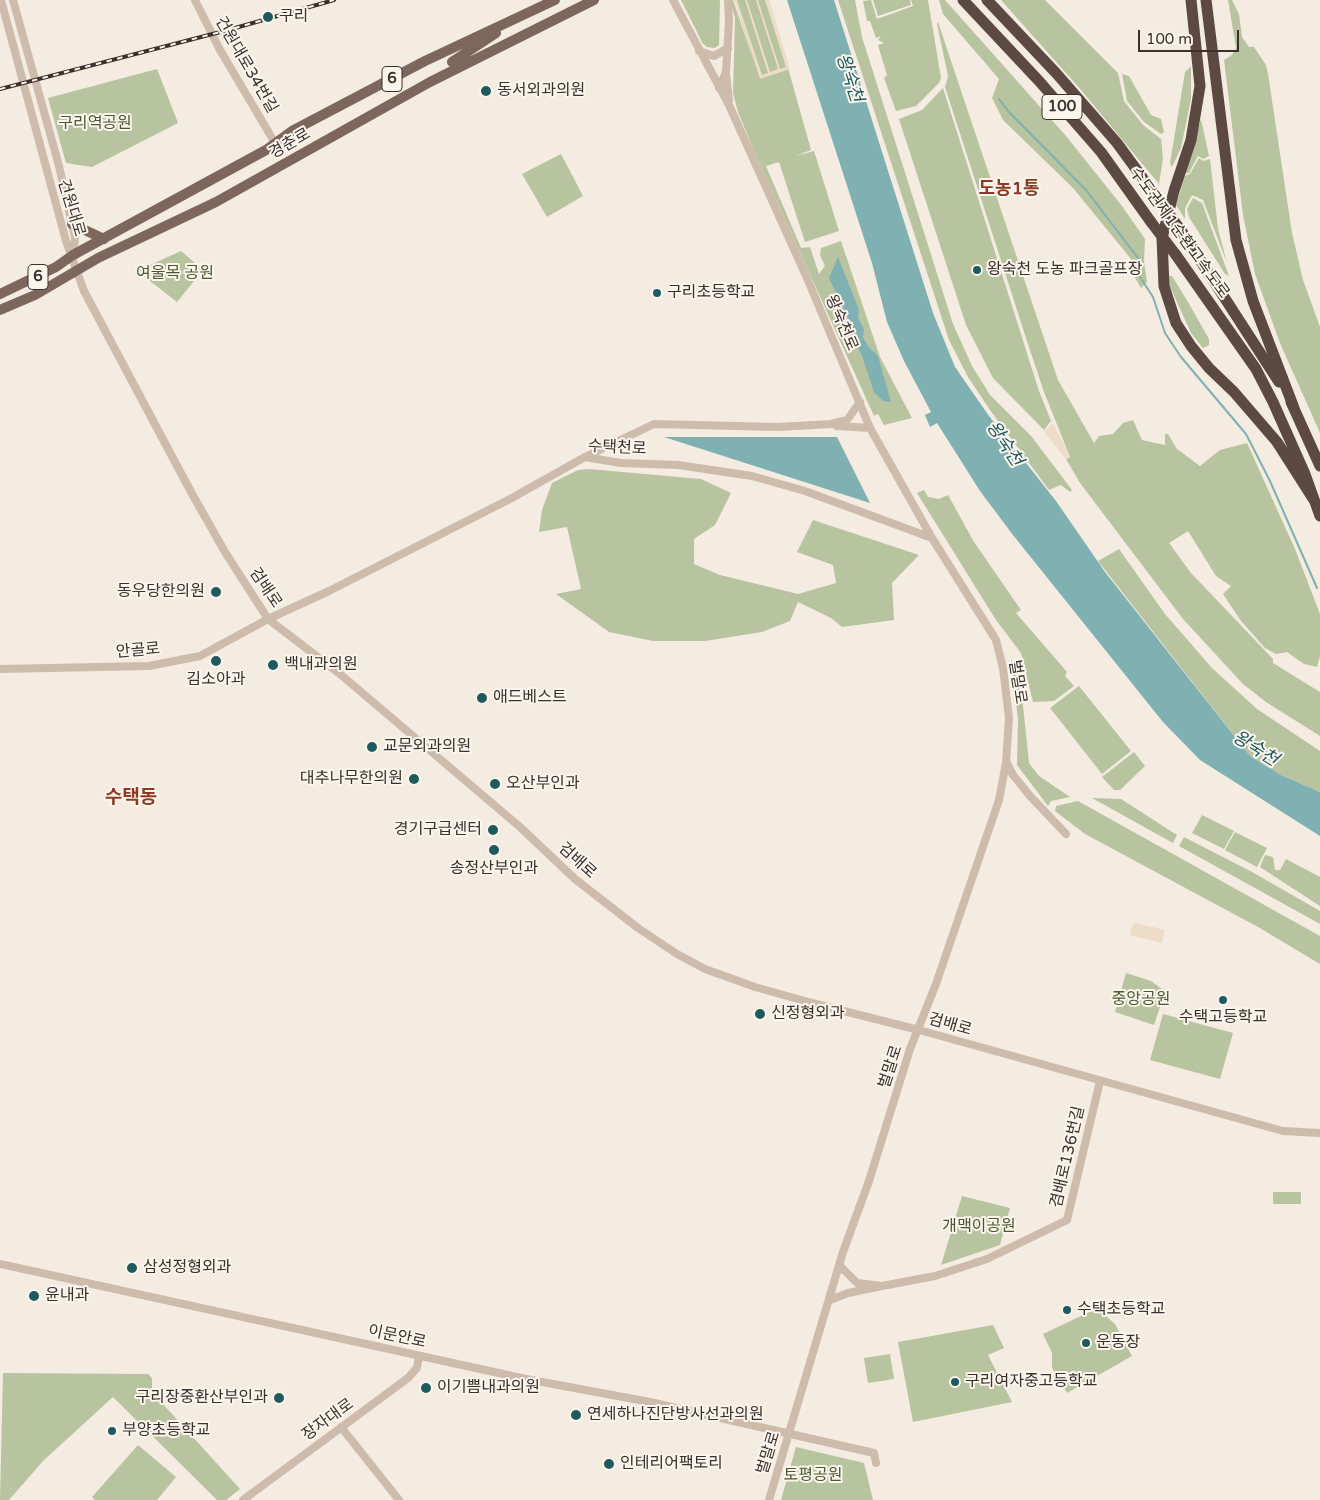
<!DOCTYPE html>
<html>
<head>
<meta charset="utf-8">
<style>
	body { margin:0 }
	#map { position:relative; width:1320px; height:1500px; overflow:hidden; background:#f4ebe1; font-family:"Varela Round",sans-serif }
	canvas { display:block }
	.scale { position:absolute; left:1138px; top:30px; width:101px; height:22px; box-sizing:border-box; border:2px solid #3b302b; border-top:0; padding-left:6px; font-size:15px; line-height:18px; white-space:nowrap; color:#3b302b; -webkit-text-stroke:4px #fbf5ee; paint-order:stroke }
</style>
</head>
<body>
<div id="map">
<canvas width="1320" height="1500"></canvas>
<div class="scale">100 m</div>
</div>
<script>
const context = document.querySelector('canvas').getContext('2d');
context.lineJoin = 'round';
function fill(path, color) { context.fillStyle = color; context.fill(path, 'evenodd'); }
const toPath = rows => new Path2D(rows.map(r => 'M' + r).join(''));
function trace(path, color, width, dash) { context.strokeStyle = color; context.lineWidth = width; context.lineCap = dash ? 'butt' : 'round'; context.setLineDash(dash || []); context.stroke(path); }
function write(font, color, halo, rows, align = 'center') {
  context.font = font + ' "Varela Round","Noto Sans KR",sans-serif'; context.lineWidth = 4; context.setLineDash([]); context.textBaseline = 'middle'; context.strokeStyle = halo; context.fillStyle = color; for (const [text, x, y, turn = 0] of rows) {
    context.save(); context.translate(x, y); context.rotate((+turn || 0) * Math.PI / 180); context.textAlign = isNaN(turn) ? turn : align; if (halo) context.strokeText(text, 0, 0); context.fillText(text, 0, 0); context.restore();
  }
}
fill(toPath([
	[681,0,720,0,719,45,715,48,707,47,703,44],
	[730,0,733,0,754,62,735,0,769,0,811,150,796,156,814,151,839,231,805,242,779,162,766,166,801,248,810,247,819,274,825,266,820,255,821,248,841,241,880,357,912,418,884,425,878,414,874,416,755,153,738,112,733,93,735,18],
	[838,0,855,0,862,37,953,324,972,366,990,395,1032,437,1072,490,1070,492,1061,485,1049,490,990,410,968,377,949,340],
	[871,0,877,19,913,6,911,0,928,0,941,78,939,83,916,106,896,111,884,78,887,75,878,45,884,43,878,40,881,36,876,38,870,21,867,21,863,1],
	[873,0,910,0,911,5,878,16],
	[939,0,945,0,1066,136,1122,206,1145,239,1144,262,1147,282,1141,288,1134,276,1131,259,1073,188,1003,120,992,98,999,79,943,14],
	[1001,0,1045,0,1118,73,1124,101,1143,125,1161,139,1163,158,1159,184,1081,90],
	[1228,0,1232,0,1239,14,1242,37,1249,47,1254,47,1266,65,1268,74,1292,233,1303,280,1320,327,1320,433,1280,343,1255,274,1243,215,1224,60,1232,55,1236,48],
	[938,22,1058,380,1094,443,1099,436,1113,434,1123,423,1133,420,1142,440,1165,445,1165,434,1168,434,1177,449,1200,466,1220,450,1247,443,1295,549,1320,614,1320,656,1317,667,1304,664,1287,652,1276,654,1265,648,1241,621,1223,594,1231,586,1216,576,1188,531,1169,543,1191,573,1273,659,1273,663,1320,692,1320,736,1266,702,1243,684,1183,619,1080,483,1066,459,1070,457,1044,392,1026,338,945,87,948,76,937,24],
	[1191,66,1191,99,1181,148,1172,167,1170,163,1185,72],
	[157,69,178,123,92,167,66,163,48,98],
	[1122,74,1129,76,1151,115,1161,119,1164,132,1161,134,1144,122,1127,101],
	[943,88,1039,391,1051,421,1044,430,993,378,966,325,899,119,922,110],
	[1201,119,1209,156,1203,159,1198,156,1189,173,1185,173],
	[561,154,583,196,547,217,522,174],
	[1199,158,1203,161,1210,159,1218,229,1227,263,1203,200,1192,195,1185,208,1185,219,1176,205,1185,176,1190,174],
	[1193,198,1202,203,1229,276,1225,274,1189,217,1187,209],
	[181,251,203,270,177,302,137,271],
	[1168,276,1172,276,1188,302,1209,339,1209,345,1203,348,1191,333,1168,282],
	[589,469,701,479,731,493,715,525,694,539,694,564,720,575,798,594,836,583,833,565,797,552,813,520,919,555,892,583,894,620,842,627,831,618,798,602,790,621,762,632,705,641,653,641,609,632,556,594,581,589,567,527,539,532,542,510,552,483,578,470],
	[924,490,928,497,939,499,948,495,974,542,1021,610,1016,613,1067,672,1065,676,1074,686,1054,701,1033,702,1021,653,996,620,917,493],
	[1119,549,1165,614,1212,668,1257,709,1320,751,1320,792,1281,775,1250,756,1098,561],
	[1011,658,1022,696,1029,763,1039,776,1070,797,1051,801,1048,806,1017,765,1018,720],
	[1079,686,1131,751,1102,774,1050,708],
	[1134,752,1145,766,1120,790,1114,790,1102,777],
	[1092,798,1121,799,1177,835,1173,843],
	[1078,801,1320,936,1320,964,1258,927,1085,834,1055,811,1056,806],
	[1202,815,1234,831,1224,849,1192,833],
	[1235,832,1267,848,1257,867,1225,850],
	[1184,837,1254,873,1320,911,1320,924,1179,846],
	[1265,855,1273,857,1275,870,1280,870,1286,859,1320,877,1320,906,1260,867],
	[1126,973,1151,981,1162,989,1162,1001,1154,1025,1115,1012],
	[1163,1014,1233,1033,1220,1079,1150,1060],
	[1273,1192,1301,1192,1301,1204,1273,1204],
	[962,1196,1010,1208,1000,1245,941,1265],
	[1102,1306,1107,1317,1115,1324,1132,1356,1067,1393,1052,1368,1052,1353,1043,1334],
	[993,1325,1004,1348,988,1355,1012,1402,913,1422,898,1342],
	[890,1354,894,1379,868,1383,864,1358],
	[3,1373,148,1374,152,1378,152,1392,240,1489,226,1500,217,1500,113,1397,43,1461,9,1500,0,1500],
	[138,1445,176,1477,157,1500,95,1500,92,1497],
	[796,1447,864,1463,873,1500,781,1500]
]), '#b8c4a0');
fill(toPath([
	[735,0,737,0,762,75,768,73,745,0,747,0,770,72,778,69,756,0,758,0,780,69,786,67,765,0,769,0,790,69,760,79],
	[1053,423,1070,457,1066,459,1044,432],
	[1136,923,1165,930,1162,943,1130,935,1133,924]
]), '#ecdcc8');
fill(toPath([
	[787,0,834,0,933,313,955,367,989,416,1056,501,1105,572,1250,756,1281,775,1320,792,1320,836,1200,760,1163,722,1013,535,980,491,937,423,930,427,925,415,931,412,904,361,887,322,872,263],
	[838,257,859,310,858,317,864,330,863,337,868,346,878,356,891,402,883,401,874,392,862,356,848,327,848,318,829,278],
	[664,437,837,437,870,503]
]), '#7fb0b2');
trace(toPath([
	[999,99,1009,112,1086,190,1138,258,1140,277,1153,297,1165,333,1181,357,1246,434,1270,481,1317,588]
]), '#7fb0b2', 2);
trace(toPath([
	[1,0,66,241,84,291,191,492,225,552,268,619,340,674,520,827,575,879,638,928,677,954,705,969,755,987,812,1003,919,1030,1283,1131,1320,1133],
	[13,0,59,166,75,238,73,255],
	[195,0,220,50,275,143],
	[673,0,729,105,807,278,870,428,932,538,996,640,1003,668,1009,718,1006,763,999,800,936,984,910,1049,869,1181,843,1252,769,1500],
	[699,51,714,56,728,48],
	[726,74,729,100],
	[719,88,726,72,729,22,728,0],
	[837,426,870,428],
	[585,457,621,463,678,465,752,476,805,491,932,538],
	[0,669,149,666,200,656,268,619,329,591,510,499,585,457,654,424,778,427,831,424,847,420,860,402],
	[1007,763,1013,775,1030,796,1066,834],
	[0,1264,526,1379,650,1402,874,1453,876,1463],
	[882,1286,935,1276,987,1259,1067,1220,1100,1081],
	[830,1300,848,1293,882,1286,857,1283,840,1266],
	[341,1427,399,1500],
	[243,1500,408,1378,417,1368,419,1356]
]), '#cdbbac', 8);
trace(toPath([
	[452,62,496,33],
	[72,224,104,239],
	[0,294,56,267,73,255,266,150,292,131,425,61,555,0],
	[0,310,35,295,98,258,216,202,430,82,594,0]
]), '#7d675c', 10);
trace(toPath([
	[963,0,1039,81,1101,152,1151,222],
	[987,0,1056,73,1117,143,1158,199],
	[1191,0,1200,86,1191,140,1174,191,1162,238,1164,286,1176,323,1191,346,1209,368,1234,392,1277,442,1314,500],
	[1206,0,1236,240,1253,301,1294,408],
	[1182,232,1279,382],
	[1176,255,1256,369,1273,402,1305,474,1320,516],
	[1291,402,1320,466]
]), '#5c4a42', 11);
const rail = toPath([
	[0,89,228,30,334,0]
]);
trace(rail, '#3b302b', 4);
trace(rail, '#fbf5ee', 2, [5.5]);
trace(toPath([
	[1158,199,1182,232],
	[1151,222,1176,255]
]), '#5c4a42', 11);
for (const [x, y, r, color] of [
	[268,17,6,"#1f5a5e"],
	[486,91,6,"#1f5a5e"],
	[977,270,5,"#1f5a5e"],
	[657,293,5,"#1f5a5e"],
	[216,592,6,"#1f5a5e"],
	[216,661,6,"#1f5a5e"],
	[273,665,6,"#1f5a5e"],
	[482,698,6,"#1f5a5e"],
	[372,747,6,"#1f5a5e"],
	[414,779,6,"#1f5a5e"],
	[495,784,6,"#1f5a5e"],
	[493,830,6,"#1f5a5e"],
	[494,850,6,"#1f5a5e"],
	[1223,1000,5,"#1f5a5e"],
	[760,1014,6,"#1f5a5e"],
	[132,1268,6,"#1f5a5e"],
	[34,1296,6,"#1f5a5e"],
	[1067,1310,5,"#1f5a5e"],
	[1086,1343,5,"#1f5a5e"],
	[955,1382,5,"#1f5a5e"],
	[426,1388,6,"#1f5a5e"],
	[279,1398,6,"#1f5a5e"],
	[576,1415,6,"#1f5a5e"],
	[112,1431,5,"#1f5a5e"],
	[609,1464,6,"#1f5a5e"]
]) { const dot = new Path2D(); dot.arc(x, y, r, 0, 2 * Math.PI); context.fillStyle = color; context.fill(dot); trace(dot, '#fbf5ee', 2); }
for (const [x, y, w] of [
	[392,79,20],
	[1062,107,40],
	[38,277,20]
]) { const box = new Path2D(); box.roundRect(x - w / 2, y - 12.5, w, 25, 4); context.fillStyle = '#fbf5ee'; context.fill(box); trace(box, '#3b302b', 1); }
write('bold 15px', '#3b302b', null, [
	["6",392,79],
	["100",1062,107],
	["6",38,277]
]);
write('16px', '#3b302b', '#fbf5ee', [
	["구리",279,17],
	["동서외과의원",497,91],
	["왕숙천 도농 파크골프장",987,270],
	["구리초등학교",667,293],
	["동우당한의원",205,592,"right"],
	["백내과의원",284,665],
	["김소아과",216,680,"center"],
	["애드베스트",493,698],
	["교문외과의원",383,747],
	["대추나무한의원",403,779,"right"],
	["오산부인과",506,784],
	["경기구급센터",482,830,"right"],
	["송정산부인과",494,869,"center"],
	["신정형외과",771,1014],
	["수택고등학교",1223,1018,"center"],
	["삼성정형외과",143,1268],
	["윤내과",45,1296],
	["수택초등학교",1077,1310],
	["운동장",1096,1343],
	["구리여자중고등학교",965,1382],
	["이기쁨내과의원",437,1388],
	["구리장중환산부인과",268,1398,"right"],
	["연세하나진단방사선과의원",587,1415],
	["부양초등학교",122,1431],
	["인테리어팩토리",620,1464]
], 'left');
write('16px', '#3b302b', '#fbf5ee', [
	["건원대로34번길",246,65,60],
	["경춘로",290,144,-30],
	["건원대로",71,208,73],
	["수도권제1순환고속도로",1179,233,54],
	["왕숙천로",841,323,67],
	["수택천로",617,448,3],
	["검배로",265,588,56],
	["안골로",138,651,-5],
	["벌말로",1017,682,81],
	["검배로",577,861,42],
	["검배로",950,1025,16],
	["벌말로",891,1067,-72],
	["겸배로136번길",1068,1157,-77],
	["이문안로",397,1337,12],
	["장자대로",328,1420,-36],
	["벌말로",769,1453,-73]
]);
write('16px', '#4a5a2e', '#fbf5ee', [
	["구리역공원",95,124],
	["여울목 공원",175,274],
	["중앙공원",1141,1000],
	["개맥이공원",979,1227],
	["토평공원",813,1476]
]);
write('italic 18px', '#1f5a5e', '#fbf5ee', [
	["왕숙천",849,78,72],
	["왕숙천",1004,444,56],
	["왕숙천",1255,749,32]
]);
write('bold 18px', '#8c3b22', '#fbf5ee', [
	["도농1통",1009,189]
]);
write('bold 19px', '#8c3b22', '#fbf5ee', [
	["수택동",131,798]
]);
</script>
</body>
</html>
